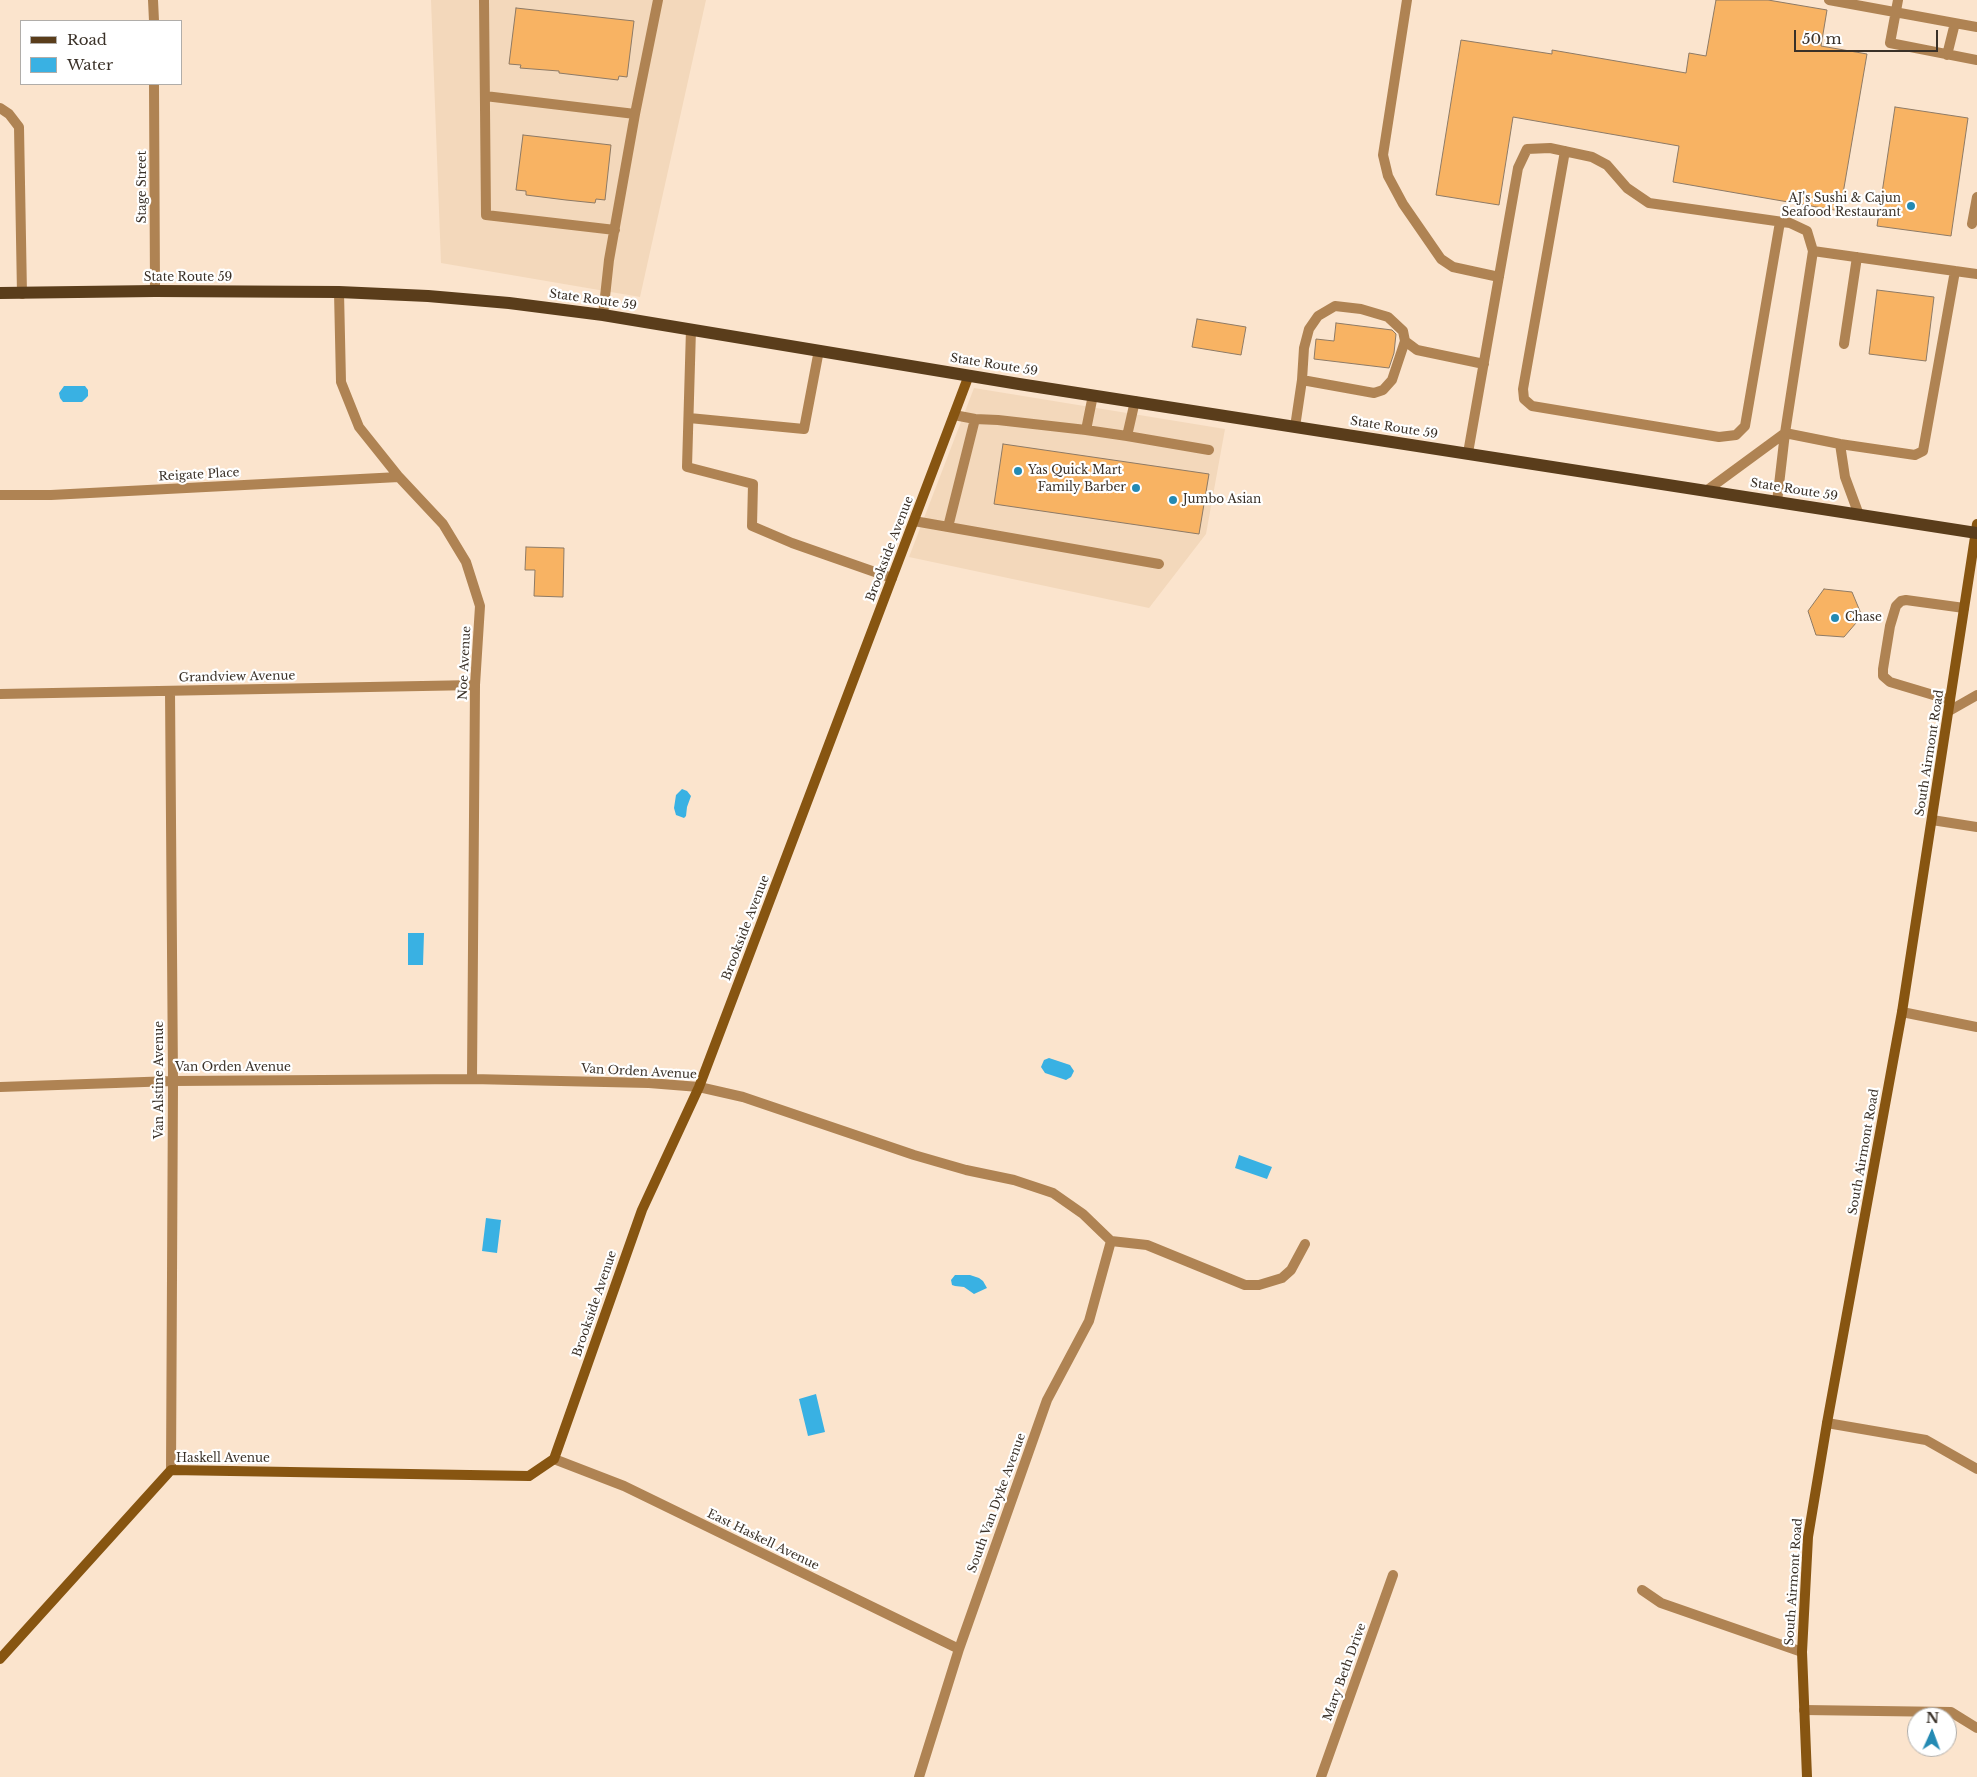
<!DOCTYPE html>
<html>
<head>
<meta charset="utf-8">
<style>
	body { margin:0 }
	#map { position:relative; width:1977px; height:1777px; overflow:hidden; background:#fbe4cd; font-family:"Libre Baskerville",serif }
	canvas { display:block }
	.legend { position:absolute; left:20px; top:20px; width:162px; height:65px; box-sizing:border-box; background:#fff; border:1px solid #b0ada9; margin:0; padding:6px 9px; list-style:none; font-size:15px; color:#3a3128 }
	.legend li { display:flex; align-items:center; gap:10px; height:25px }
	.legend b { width:25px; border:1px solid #b0ada9 }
	.north { position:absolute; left:1907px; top:1707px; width:50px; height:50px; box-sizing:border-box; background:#fff; border:1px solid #b0ada9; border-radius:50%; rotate:2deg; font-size:14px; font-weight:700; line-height:20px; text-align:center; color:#3a3128 }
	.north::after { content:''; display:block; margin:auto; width:18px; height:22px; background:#248ab3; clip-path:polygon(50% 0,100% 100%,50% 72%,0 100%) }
	.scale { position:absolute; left:1794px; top:30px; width:144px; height:22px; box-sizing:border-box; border:2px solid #3a3128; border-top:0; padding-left:6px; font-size:15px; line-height:18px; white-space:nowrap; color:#3a3128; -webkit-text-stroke:4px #fff; paint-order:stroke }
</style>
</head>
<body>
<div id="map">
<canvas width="1977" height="1777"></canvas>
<ul class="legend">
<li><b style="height:6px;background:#5a3d1b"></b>Road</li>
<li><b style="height:14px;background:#39b1e3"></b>Water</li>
</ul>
<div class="north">N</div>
<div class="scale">50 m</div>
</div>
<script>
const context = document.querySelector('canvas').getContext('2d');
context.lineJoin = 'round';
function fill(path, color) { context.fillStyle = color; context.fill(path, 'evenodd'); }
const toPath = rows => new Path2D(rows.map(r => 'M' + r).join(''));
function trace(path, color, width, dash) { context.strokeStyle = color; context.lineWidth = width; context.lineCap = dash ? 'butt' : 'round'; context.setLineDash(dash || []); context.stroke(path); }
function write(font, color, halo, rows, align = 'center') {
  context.font = font + ' "Libre Baskerville",serif'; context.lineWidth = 4.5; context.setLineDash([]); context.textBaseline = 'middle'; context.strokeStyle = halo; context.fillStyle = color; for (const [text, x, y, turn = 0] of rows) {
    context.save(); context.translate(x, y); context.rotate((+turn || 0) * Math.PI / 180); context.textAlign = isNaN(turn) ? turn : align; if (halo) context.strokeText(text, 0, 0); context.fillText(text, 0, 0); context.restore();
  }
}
fill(toPath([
	[431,0,706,0,640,297,441,263],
	[974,388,1225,429,1206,534,1149,608,909,557]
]), '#f3d8bb');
fill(toPath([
	[64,386,85,386,88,390,88,396,82,402,63,402,60,398,59,393],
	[682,789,687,791,691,796,687,807,686,816,684,818,676,815,674,808,676,795],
	[408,933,424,933,423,965,408,965],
	[1049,1058,1070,1065,1074,1071,1071,1077,1066,1080,1045,1073,1041,1067,1044,1060],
	[1239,1155,1272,1167,1267,1179,1235,1168],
	[486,1218,501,1220,497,1253,482,1251],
	[955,1275,970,1275,979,1278,983,1281,987,1288,974,1294,964,1287,955,1286,952,1285,951,1280],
	[816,1394,825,1432,808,1436,799,1399]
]), '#39b1e3');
const building = toPath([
	[1716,0,1768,0,1827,10,1821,46,1867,54,1840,211,1673,182,1679,146,1513,117,1499,205,1436,195,1461,40,1552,54,1552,50,1686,73,1689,53,1706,56,1716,0],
	[516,8,634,21,627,77,619,76,618,80,559,73,559,71,520,68,521,65,509,64,516,8],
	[1895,107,1968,118,1951,236,1877,226,1895,107],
	[523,135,611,145,605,200,596,199,595,203,566,200,526,195,526,191,516,190,523,135],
	[1877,290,1934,297,1926,361,1869,354,1877,290],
	[1197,319,1246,327,1241,355,1192,347,1197,319],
	[1336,323,1392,330,1396,334,1394,353,1389,368,1314,359,1316,339,1334,341,1336,323],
	[1003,444,1209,474,1199,534,994,504,1003,444],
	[526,547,564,548,563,597,534,596,535,570,525,570,526,547],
	[1824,589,1852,592,1862,616,1844,637,1816,635,1808,611,1824,589]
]);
fill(building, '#f8b363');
trace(building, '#8e7a65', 1);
trace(toPath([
	[484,0,486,215,615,230],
	[1407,0,1383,155,1388,176,1403,204,1441,259,1453,267,1499,277],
	[1829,0,1977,27],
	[1898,0,1890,43,1977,60],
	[1947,55,1955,23],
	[485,96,635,114],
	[0,108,9,114,19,127,22,294],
	[1565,151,1523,389,1524,399,1532,406,1719,437,1736,435,1745,426,1780,222],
	[1972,224,1977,197],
	[1955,271,1977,274],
	[603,315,609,260,635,114,658,0],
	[691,329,687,467,753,484,752,526,792,543,892,578],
	[1844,344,1857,257],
	[1302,380,1374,393,1383,390,1392,380,1405,341],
	[689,418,804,429,819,350],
	[975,419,998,420,1086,430,1093,395],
	[1295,427,1302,380,1304,348,1309,329,1318,316,1335,306,1361,309,1388,317,1403,331,1405,341,1417,350,1484,364],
	[1086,430,1127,436,1135,401],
	[1127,436,1209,450],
	[1840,444,1845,477,1859,515],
	[1468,453,1518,168,1527,149,1550,148,1592,157,1607,165,1627,188,1649,203,1790,223,1807,231,1813,251,1785,433,1777,502],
	[1706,491,1785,433,1840,444,1915,455,1923,451,1955,271,1813,251],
	[914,521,1159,564],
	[948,527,975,419,954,415],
	[1950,700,1890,682,1883,676,1883,669,1890,626,1896,606,1901,601,1906,600,1964,608],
	[1949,711,1977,695],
	[1932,820,1977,827],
	[1902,1012,1977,1027],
	[1804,1710,1951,1712,1977,1728]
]), '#af8353', 10);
trace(toPath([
	[153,0,154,21],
	[154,84,155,291],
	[339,292,341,382,359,427,399,477,443,524,466,562,480,606,475,685,472,1079],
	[0,495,51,495,399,477],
	[170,691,173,1081,171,1470],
	[0,694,475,685],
	[0,1087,173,1081,472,1079,649,1083,699,1087,743,1097,914,1155,966,1170,1014,1180,1053,1193,1083,1214,1111,1241,1147,1245,1245,1285,1259,1285,1282,1278,1291,1270,1305,1244],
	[1827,1423,1926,1440,1977,1469],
	[554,1459,624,1486,959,1649],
	[1642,1590,1661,1603,1802,1652],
	[919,1777,959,1649,1047,1400,1089,1321,1111,1241],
	[1321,1777,1393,1575]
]), '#af8353', 10);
trace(toPath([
	[0,1659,171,1470,529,1476,554,1459,642,1210,699,1087,969,375],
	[1807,1777,1802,1652,1808,1537,1827,1423,1902,1012,1977,524]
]), '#875511', 10);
trace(toPath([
	[0,293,155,291,339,292,428,296,509,303,603,315,1019,384,1977,533]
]), '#5a3d1b', 12);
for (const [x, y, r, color] of [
	[1911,206,5,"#248ab3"],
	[1018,471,5,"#248ab3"],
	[1136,488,5,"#248ab3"],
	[1173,500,5,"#248ab3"],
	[1835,618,5,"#248ab3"]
]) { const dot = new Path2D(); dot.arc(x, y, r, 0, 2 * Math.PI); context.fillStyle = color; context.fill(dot); trace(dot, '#fff', 2); }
write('12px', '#3a3128', '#fff', [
	["Stage Street",143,187,-90],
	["State Route 59",188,278],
	["State Route 59",593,300,8],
	["State Route 59",994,365,9],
	["State Route 59",1394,428,9],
	["Reigate Place",199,475,-3],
	["State Route 59",1794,490,9],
	["Brookside Avenue",890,549,-69],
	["Noe Avenue",465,663,-87],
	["Grandview Avenue",237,677,-1],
	["South Airmont Road",1930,753,-81],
	["Brookside Avenue",746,928,-69],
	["Van Orden Avenue",233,1068],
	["Van Orden Avenue",639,1072,3],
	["Van Alstine Avenue",160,1080,-90],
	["South Airmont Road",1864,1152,-80],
	["Brookside Avenue",595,1304,-71],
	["Haskell Avenue",223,1459],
	["South Van Dyke Avenue",997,1503,-70],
	["East Haskell Avenue",763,1540,26],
	["South Airmont Road",1794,1582,-86],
	["Mary Beth Drive",1345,1672,-70]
]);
write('12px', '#3a3128', '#fff', [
	["AJ's Sushi & Cajun",1901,199,"right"],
	["Seafood Restaurant",1901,213,"right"],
	["Yas Quick Mart",1028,471],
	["Family Barber",1126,488,"right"],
	["Jumbo Asian",1183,500],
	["Chase",1845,618]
], 'left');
</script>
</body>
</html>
